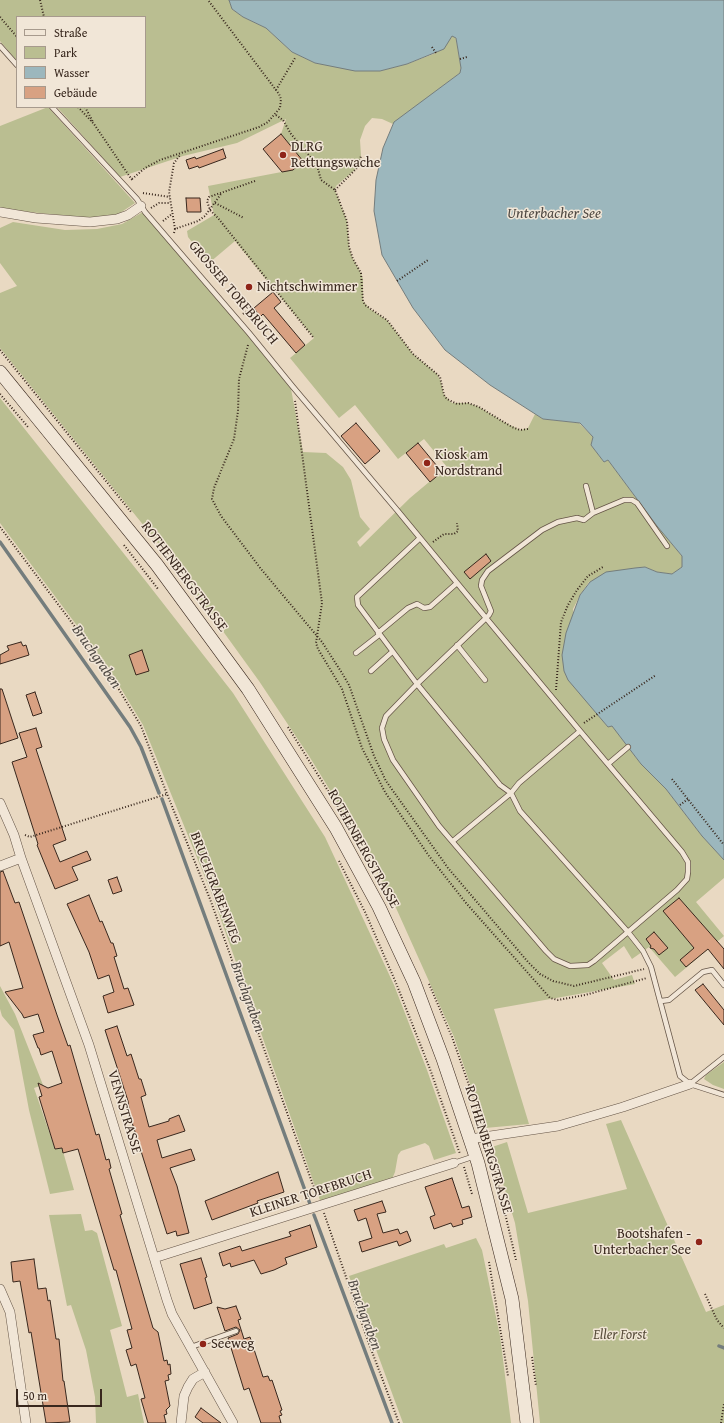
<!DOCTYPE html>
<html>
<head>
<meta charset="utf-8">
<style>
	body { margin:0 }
	#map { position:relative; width:724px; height:1423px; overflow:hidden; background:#e9d9c2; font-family:"Gentium Book Plus",serif }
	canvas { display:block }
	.legend { position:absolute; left:16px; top:16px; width:130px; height:92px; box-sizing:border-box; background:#f1e6d7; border:1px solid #a79a8d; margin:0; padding:5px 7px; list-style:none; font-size:12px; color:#38271d }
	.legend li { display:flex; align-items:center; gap:8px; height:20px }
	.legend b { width:20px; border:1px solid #a79a8d }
	.scale { position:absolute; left:16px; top:1389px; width:86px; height:18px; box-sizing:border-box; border:2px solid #38271d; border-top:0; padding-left:5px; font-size:12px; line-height:14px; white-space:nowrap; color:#38271d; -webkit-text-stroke:3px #f1e6d7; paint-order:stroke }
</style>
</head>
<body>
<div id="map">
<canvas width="724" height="1423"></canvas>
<ul class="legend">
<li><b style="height:5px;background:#f1e6d7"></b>Straße</li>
<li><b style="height:11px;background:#babe91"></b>Park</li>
<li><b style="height:11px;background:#9cb7bd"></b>Wasser</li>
<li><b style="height:11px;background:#d8a182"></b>Gebäude</li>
</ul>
<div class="scale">50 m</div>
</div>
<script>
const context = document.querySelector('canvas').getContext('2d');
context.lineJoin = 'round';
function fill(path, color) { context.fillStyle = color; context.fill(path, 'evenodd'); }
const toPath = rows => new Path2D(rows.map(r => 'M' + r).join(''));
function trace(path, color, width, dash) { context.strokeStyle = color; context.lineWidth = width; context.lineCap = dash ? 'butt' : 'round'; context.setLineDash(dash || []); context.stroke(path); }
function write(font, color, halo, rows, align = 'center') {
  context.font = font + ' "Gentium Book Plus",serif'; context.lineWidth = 3; context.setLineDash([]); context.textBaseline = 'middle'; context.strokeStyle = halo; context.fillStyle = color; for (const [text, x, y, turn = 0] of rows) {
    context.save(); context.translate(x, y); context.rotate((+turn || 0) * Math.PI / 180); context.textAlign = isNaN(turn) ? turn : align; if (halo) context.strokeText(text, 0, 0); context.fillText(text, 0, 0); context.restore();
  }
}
fill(toPath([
	[0,0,229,0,232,9,243,17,266,28,292,52,315,63,380,71,407,64,436,53,452,36,454,36,456,39,461,68,460,73,393,124,382,119,372,118,365,126,360,140,361,156,357,168,336,186,335,190,347,221,349,247,353,259,361,273,363,279,363,301,370,309,387,320,413,354,437,374,441,382,444,395,452,403,468,403,479,407,502,421,520,430,528,428,535,414,543,419,579,423,593,437,591,445,594,449,604,462,608,460,657,526,682,556,682,567,672,574,657,572,645,567,589,582,580,595,573,609,586,700,608,727,612,725,641,764,666,789,702,836,724,860,724,878,696,902,724,936,675,977,649,947,632,959,624,946,602,963,614,980,632,975,635,984,494,1009,529,1124,485,1128,454,1037,392,899,349,821,309,756,259,681,170,558,0,348,0,293,17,286,0,263,0,228,13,222,65,230,97,229,122,224,143,212,249,334,291,389,303,452,326,453,343,467,351,480,360,517,370,529,357,542,360,547,410,498,447,467,424,439,398,459,355,405,339,418,290,358,314,338,235,241,209,263,188,237,187,231,214,215,208,186,292,170,303,161,281,134,286,119,237,143,183,156,120,177,57,107,145,107,145,17,17,17,17,61,0,41],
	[48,107,135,203,117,215,89,218,0,209,0,126],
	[0,398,148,584,233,693,325,837,394,985,427,1070,456,1153,434,1160,429,1146,425,1143,401,1151,398,1155,395,1172,392,1179,321,1203,213,897,143,725,108,667,0,523],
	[0,986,15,1014,43,1085,34,1088,55,1149,62,1148,74,1190,50,1194,29,1110,14,1030,2,1016,0,1009],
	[724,1062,724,1089,713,1085,704,1079,706,1075],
	[621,1120,706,1312,724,1305,724,1423,540,1423,528,1301,515,1223,492,1147,507,1142,528,1213,627,1189,606,1124],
	[81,1214,85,1231,92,1230,97,1233,122,1326,110,1330,127,1397,138,1394,144,1423,96,1423,95,1397,86,1350,71,1305,67,1306,49,1215],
	[476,1238,482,1250,500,1336,511,1423,403,1423,349,1276,444,1244,446,1248]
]), '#babe91');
const water = toPath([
	[229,0,724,0,724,860,702,836,666,789,641,764,612,726,608,727,568,680,564,671,562,655,566,633,580,595,590,582,606,572,635,568,645,567,657,572,672,574,682,567,682,556,657,526,608,460,604,462,594,449,591,445,593,437,580,423,543,419,490,385,445,350,413,308,382,255,374,211,376,180,383,148,394,122,460,73,461,68,456,38,452,36,444,49,407,64,380,71,355,71,315,63,292,52,266,28,243,17,232,9,229,0]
]);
fill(water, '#9cb7bd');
trace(water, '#747d7d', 1);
trace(toPath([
	[0,542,130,727,141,747,159,793],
	[162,799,310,1204],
	[314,1215,392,1423],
	[719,1346,724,1348]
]), '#747d7d', 3.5);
const building = toPath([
	[281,134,303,161,293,170,282,172,263,149,281,134],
	[223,149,226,158,199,168,198,166,189,169,186,160,195,157,196,159,223,149],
	[186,198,200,198,201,212,187,212,186,198],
	[273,292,281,302,274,308,305,345,296,353,263,314,260,317,254,308,273,292],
	[356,423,380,451,365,464,341,436,356,423],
	[418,443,442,472,430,482,406,453,418,443],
	[486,554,491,561,470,579,464,572,486,554],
	[21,642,23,646,26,645,29,655,0,664,0,655,9,650,7,646,21,642],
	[142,650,149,671,136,675,129,655,142,650],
	[0,689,2,689,18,738,0,744,0,689],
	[35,692,42,713,33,716,26,695,35,692],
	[36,728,42,747,36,749,66,840,53,845,60,862,87,851,91,860,72,867,78,880,55,889,37,845,38,844,12,762,27,757,19,733,36,728],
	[3,871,15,903,19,902,57,1015,68,1046,70,1045,96,1135,99,1134,106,1160,109,1159,111,1168,109,1169,122,1214,120,1215,153,1328,158,1332,164,1361,167,1360,168,1365,170,1364,171,1374,168,1375,169,1380,165,1381,170,1406,166,1410,167,1414,164,1415,166,1423,148,1423,141,1399,145,1398,136,1364,131,1366,126,1350,132,1348,127,1330,132,1329,116,1270,114,1270,78,1149,63,1153,62,1148,55,1149,39,1097,42,1096,38,1083,48,1088,62,1083,52,1051,41,1055,39,1048,38,1048,33,1035,44,1032,38,1014,24,1018,22,1014,5,992,23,988,9,942,0,946,0,872,3,871],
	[117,877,122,891,113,894,108,880,117,877],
	[89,895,100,922,102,921,111,943,113,943,117,956,114,957,124,989,128,988,134,1005,108,1013,103,996,114,992,109,975,98,979,89,952,67,904,89,895],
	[679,898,724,949,724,969,708,949,686,967,680,960,694,948,663,911,679,898],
	[654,932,668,948,659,955,654,949,650,948,651,946,646,939,654,932],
	[703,984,724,1010,724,1025,695,990,703,984],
	[117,1026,127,1056,131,1054,139,1079,141,1079,146,1095,141,1097,149,1127,169,1121,169,1119,179,1115,185,1131,157,1140,162,1158,191,1149,195,1160,170,1168,177,1186,189,1233,177,1236,176,1231,167,1234,130,1116,128,1101,105,1030,117,1026],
	[278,1172,284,1192,257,1201,258,1203,212,1220,205,1201,278,1172],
	[452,1178,462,1208,469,1206,472,1217,462,1220,463,1224,453,1227,451,1223,434,1229,430,1217,435,1215,425,1187,452,1178],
	[382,1201,386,1212,377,1214,383,1233,398,1229,400,1234,407,1231,411,1241,399,1246,397,1241,362,1252,359,1242,372,1238,366,1218,358,1221,354,1210,382,1201],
	[310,1225,317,1247,285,1258,287,1264,274,1270,261,1274,254,1260,231,1267,230,1263,223,1266,219,1253,240,1246,242,1251,291,1236,289,1232,310,1225],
	[201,1258,207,1277,205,1278,212,1303,194,1309,180,1264,201,1258],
	[34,1259,38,1289,46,1288,48,1301,50,1300,56,1339,59,1339,63,1381,64,1381,70,1422,46,1423,31,1332,29,1333,20,1281,13,1282,11,1262,34,1259],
	[236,1306,241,1319,238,1320,244,1339,250,1337,263,1377,268,1376,270,1381,272,1380,282,1410,280,1411,282,1415,279,1416,281,1423,261,1423,249,1388,244,1390,228,1338,238,1334,240,1330,236,1327,225,1331,217,1307,225,1309,236,1306],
	[201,1408,221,1423,203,1423,195,1417,201,1408]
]);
fill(building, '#d8a182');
trace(building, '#38271d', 1);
const service = toPath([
	[0,46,17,65],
	[52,107,137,199,145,212,249,333,293,387,397,510,486,618,580,731,682,852,688,862,688,872,687,879,677,890,594,961,588,965,570,966,554,959,546,951,439,826,393,760,384,739,382,728,386,716,417,684,486,618,489,615,491,611,481,586,482,580,488,571,542,530,558,522,577,518,584,520,593,513,586,486],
	[593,513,624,500,632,500,637,503,667,546],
	[420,538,357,597,358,605,417,684,500,785,511,793,520,811,628,932,643,951,651,967,680,1076,690,1084,724,1095],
	[378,633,408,608,417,604,424,608,430,607,457,583],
	[457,645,485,680],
	[356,653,379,635],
	[371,671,392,652],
	[608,764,628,747],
	[453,841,511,793,519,783,580,731],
	[661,1001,669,1000,703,972,712,970,724,985],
	[690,1084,724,1057],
	[454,1163,475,1156],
	[191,1347,236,1331]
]);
const minor = toPath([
	[0,212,36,218,90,222,117,219,128,215,141,206],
	[0,803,14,835,21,858,89,1045,167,1300,172,1314,233,1423],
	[0,866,21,858],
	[470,1139,558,1126,623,1107,690,1084],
	[154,1258,454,1163],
	[0,1289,10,1312,26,1423],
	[181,1423,184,1396,188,1387,193,1379,205,1372]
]);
const secondary = toPath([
	[0,372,157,565,248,689,336,828,379,907,414,982,443,1059,478,1163,512,1299,527,1423]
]);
trace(service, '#645446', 6);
trace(minor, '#645446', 10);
trace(secondary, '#38271d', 14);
trace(toPath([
	[40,0,44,17],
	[0,17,17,37],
	[432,47,436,53],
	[460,59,467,57],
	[276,90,295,58],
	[78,107,94,124,132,180],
	[85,107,93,122],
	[276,115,283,120,291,134,317,165,321,180,335,190,347,221,349,247,353,259,361,273,363,301,365,305,387,320,413,354,437,374,440,377,444,395,447,399,457,404,468,403,479,407,512,427,520,430,528,429],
	[132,179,145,168,160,160,259,127,268,122,280,108,281,99,279,94,208,0],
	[255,181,209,197,207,201,210,210,218,218,313,337],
	[335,190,357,168,361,156],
	[143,193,170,197],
	[215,203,244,218],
	[151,208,159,203,170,203],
	[163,221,172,214],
	[175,229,169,192,174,163,180,155],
	[174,233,175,229,198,221,205,216,221,194],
	[397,281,428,260],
	[243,314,249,309],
	[248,345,239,379,238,411,234,439,214,488,212,499,221,516,261,569,322,642,342,673,349,685,374,756,386,781,448,868,528,962,540,974,553,981,574,986,644,969],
	[0,350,131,512],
	[0,394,28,427],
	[295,401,322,603,316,643,318,649,342,689,362,748,385,792,429,856,466,903,550,998,558,1000,585,995,647,978],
	[0,527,106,668,141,726,167,794,210,899,317,1196],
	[433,542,444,534,454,534,458,531,457,523],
	[124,545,158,589],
	[556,690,561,622,568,605,577,590,588,576,603,567],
	[584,723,656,675],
	[288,727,350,826],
	[672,779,724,845],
	[680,805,688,799],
	[25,835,30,837,167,794],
	[339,861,365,912,396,983,430,1069,460,1154],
	[429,984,452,1037,484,1128],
	[489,1145,516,1260],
	[464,1167,472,1194],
	[324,1213,368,1341,399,1423],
	[489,1262,508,1376],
	[705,1294,717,1320,724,1328],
	[532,1357,536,1386],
	[721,1423,724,1404]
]), '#38271d', 2, [1, 2]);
trace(service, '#f1e6d7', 4.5);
trace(minor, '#f1e6d7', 9);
trace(secondary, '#f1e6d7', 13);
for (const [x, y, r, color] of [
	[283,155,4,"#8f2418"],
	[249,287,4,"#8f2418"],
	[427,463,4,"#8f2418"],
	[699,1242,4,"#8f2418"],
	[203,1344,4,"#8f2418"]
]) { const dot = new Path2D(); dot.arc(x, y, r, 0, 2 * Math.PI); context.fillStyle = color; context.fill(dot); trace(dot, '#f1e6d7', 1.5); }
write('14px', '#38271d', '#f1e6d7', [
	["DLRG",291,147],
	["Rettungswache",291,163],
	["Nichtschwimmer",257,287],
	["Kiosk am",435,455],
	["Nordstrand",435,471],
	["Bootshafen -",691,1234,"right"],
	["Unterbacher See",691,1250,"right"],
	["Seeweg",211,1344]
], 'left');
write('14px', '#38271d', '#f1e6d7', [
	["GROSSER TORFBRUCH",233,293,50],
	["ROTHENBERGSTRASSE",184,577,53],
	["ROTHENBERGSTRASSE",363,849,61],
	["BRUCHGRABENWEG",215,888,69],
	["VENNSTRASSE",124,1112,73],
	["ROTHENBERGSTRASSE",488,1150,73],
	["KLEINER TORFBRUCH",311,1194,-18]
]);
write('italic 14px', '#584d3a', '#f1e6d7', [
	["Eller Forst",620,1335]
]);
write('italic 15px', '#514b45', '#f1e6d7', [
	["Unterbacher See",554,214],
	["Bruchgraben",96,657,55],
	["Bruchgraben",247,997,70],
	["Bruchgraben",364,1315,70]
]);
</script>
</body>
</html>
